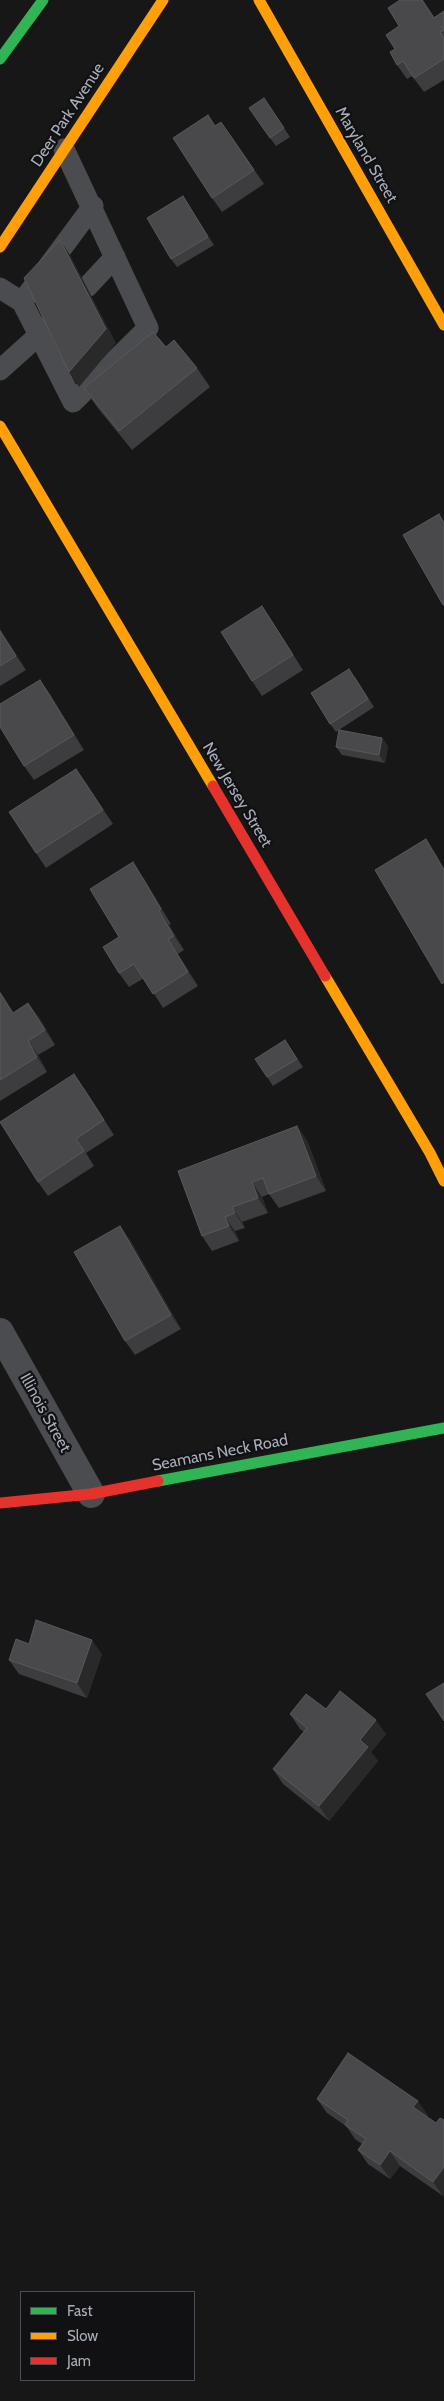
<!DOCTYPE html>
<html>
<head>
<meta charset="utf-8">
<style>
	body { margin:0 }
	#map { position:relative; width:444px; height:2401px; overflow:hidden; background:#171717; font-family:Cabin,sans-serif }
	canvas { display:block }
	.legend { position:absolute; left:20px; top:2291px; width:175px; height:90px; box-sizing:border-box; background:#111113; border:1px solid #4d4f55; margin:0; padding:6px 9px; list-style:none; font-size:15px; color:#a8adb8 }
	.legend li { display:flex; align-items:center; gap:10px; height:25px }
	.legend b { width:25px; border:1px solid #4d4f55 }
</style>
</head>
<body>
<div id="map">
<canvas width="444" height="2401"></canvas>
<ul class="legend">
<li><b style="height:6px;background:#30b455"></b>Fast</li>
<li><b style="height:6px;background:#ff9f0a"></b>Slow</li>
<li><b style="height:6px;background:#e5322d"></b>Jam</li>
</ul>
</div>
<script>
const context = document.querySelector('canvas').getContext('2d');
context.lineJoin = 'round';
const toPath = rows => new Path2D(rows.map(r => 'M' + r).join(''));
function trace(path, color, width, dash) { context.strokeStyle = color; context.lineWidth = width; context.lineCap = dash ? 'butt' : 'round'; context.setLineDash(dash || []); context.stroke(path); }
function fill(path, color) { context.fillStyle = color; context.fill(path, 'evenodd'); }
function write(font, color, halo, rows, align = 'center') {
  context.font = font + ' Cabin,sans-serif'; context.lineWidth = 4.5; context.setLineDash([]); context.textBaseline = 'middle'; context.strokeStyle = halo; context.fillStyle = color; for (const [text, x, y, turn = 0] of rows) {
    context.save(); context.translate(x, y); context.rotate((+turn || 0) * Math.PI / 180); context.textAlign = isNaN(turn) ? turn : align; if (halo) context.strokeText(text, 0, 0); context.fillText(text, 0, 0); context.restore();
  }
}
trace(toPath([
	[87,287,115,257],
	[0,288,22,302],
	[49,325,39,335,22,302,93,206],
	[0,370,39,335,73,402,148,328,64,149]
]), '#4b4c50', 21);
trace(toPath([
	[0,1332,91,1494]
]), '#4b4c50', 28);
trace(toPath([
	[0,59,43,0],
	[158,1481,444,1428]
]), '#30b455', 11);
trace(toPath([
	[259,0,444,325],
	[0,247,163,0],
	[0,426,213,786],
	[325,976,430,1153,444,1181]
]), '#ff9f0a', 11);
trace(toPath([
	[213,786,325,976],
	[0,1503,91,1494,158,1481]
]), '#e5322d', 11);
fill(toPath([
	[400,0,423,0,434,17,444,11,444,80,424,92,412,76,407,79,397,65],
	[264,98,290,137,276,146,270,138],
	[216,126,231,136,264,184,222,212,212,198],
	[183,196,214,245,177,267,171,259],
	[166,347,197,368,210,387,132,450,97,407,84,388],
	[272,621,303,670,262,696,252,681],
	[0,629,26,670,0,686],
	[355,677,374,707,336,732,330,724],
	[40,680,50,694,84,750,34,780,24,766],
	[382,738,388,746,385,763,342,755,336,747],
	[86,783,113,824,46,868,36,853],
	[143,877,171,924,169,925,184,950,178,954,198,986,163,1008,144,978,129,987,119,973,119,937],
	[0,991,13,1013,39,1017,55,1045,38,1055,47,1072,0,1101],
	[285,1040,303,1067,273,1086,267,1077],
	[84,1088,114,1135,86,1153,94,1166,48,1196,38,1182],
	[307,1140,326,1191,279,1208,269,1194,262,1197,268,1213,242,1222,245,1228,235,1231,239,1241,212,1251,202,1236,178,1171],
	[120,1226,130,1240,181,1329,135,1355,125,1341],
	[29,1644,102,1654,87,1698,19,1674,9,1660],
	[326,1709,386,1734,371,1752,378,1761,329,1821,283,1784,273,1769,304,1732,300,1729,290,1714],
	[317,2099,428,2115,427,2116,443,2196,400,2166,390,2179,368,2164,358,2150,362,2144,355,2139,346,2126,327,2113]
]), '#3d3d3f');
fill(toPath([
	[422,0,423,0,444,32,434,18],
	[183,196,189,205,214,245,208,237],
	[60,240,70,255,116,343,79,387,69,372],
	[262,606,272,621,303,670,293,655],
	[0,629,26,670,16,656,0,631],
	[40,680,50,694,84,750,74,735],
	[382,738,388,746,385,763,379,755],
	[76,769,86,783,113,824,103,810],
	[426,839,436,854,444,868,444,870],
	[133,862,143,877,171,924,161,909],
	[159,911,169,925,184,950,174,936],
	[168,939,178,954,198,986,188,972],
	[0,991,23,1028,0,993],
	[28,1003,39,1017,55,1045,45,1030],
	[28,1041,38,1055,47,1072,37,1057],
	[74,1074,84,1088,114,1135,104,1120],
	[297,1126,307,1140,326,1191,316,1176],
	[252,1182,262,1197,268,1213,258,1198],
	[232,1207,242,1222,245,1228,235,1213],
	[225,1217,235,1231,239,1241,229,1226],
	[120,1226,130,1240,181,1329,171,1315],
	[92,1640,102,1654,87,1698,77,1683],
	[376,1720,386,1734,371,1752,378,1761,329,1821,319,1806,360,1740],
	[418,2101,428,2115,423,2121,413,2107],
	[390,2151,400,2166,390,2179,380,2165],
	[444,2167,444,2195,443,2196,433,2182]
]), '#29292a');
const building = toPath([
	[400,0,422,0,434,18,444,11,444,30,440,32,444,38,444,59,414,78,403,61,397,65,390,52,395,49,386,35,399,26,388,8,400,0],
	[264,98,284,128,270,138,249,108,264,98],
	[208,115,215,126,221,122,254,170,212,198,173,138,208,115],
	[183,196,208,237,171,259,147,218,183,196],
	[60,240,106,329,69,372,24,278,60,240],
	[153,332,166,347,174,340,197,368,119,431,84,388,153,332],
	[439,514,444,523,444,605,443,605,403,535,439,514],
	[262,606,293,655,252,681,221,632,262,606],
	[0,631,16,656,0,666,0,631],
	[349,669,368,699,330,724,311,693,349,669],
	[40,680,74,735,24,766,0,727,0,704,40,680],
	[339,730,382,738,379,755,336,747,339,730],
	[76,769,103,810,36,853,9,812,76,769],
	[426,839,444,870,444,982,442,984,375,870,426,839],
	[133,862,161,909,159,911,174,936,168,939,188,972,153,994,134,964,119,973,103,947,119,937,90,889,133,862],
	[0,993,13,1013,28,1003,45,1030,28,1041,37,1057,0,1080,0,993],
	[285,1040,297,1059,267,1077,255,1059,285,1040],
	[74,1074,104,1120,76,1139,84,1151,38,1182,0,1122,74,1074],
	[297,1126,316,1176,269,1194,263,1178,252,1182,258,1198,232,1207,235,1213,225,1217,229,1226,202,1236,178,1171,297,1126],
	[120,1226,171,1315,125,1341,74,1252,120,1226],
	[36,1620,92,1640,77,1683,9,1660,16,1639,29,1644,36,1620],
	[444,1683,444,1721,426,1694,444,1683],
	[340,1691,376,1720,360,1740,368,1747,319,1806,273,1769,307,1728,290,1714,306,1694,326,1709,340,1691],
	[348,2053,418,2101,413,2107,436,2123,440,2118,444,2120,444,2167,433,2182,390,2151,380,2165,358,2150,366,2139,345,2125,348,2120,317,2099,348,2053]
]);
fill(building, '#49494c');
trace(building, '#58595d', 1);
write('16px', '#a8adb8', '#111113', [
	["Deer Park Avenue",68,115,-57],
	["Maryland Street",366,155,60],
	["New Jersey Street",237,795,59],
	["Illinois Street",45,1413,61],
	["Seamans Neck Road",220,1453,-11]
]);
</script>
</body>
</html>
